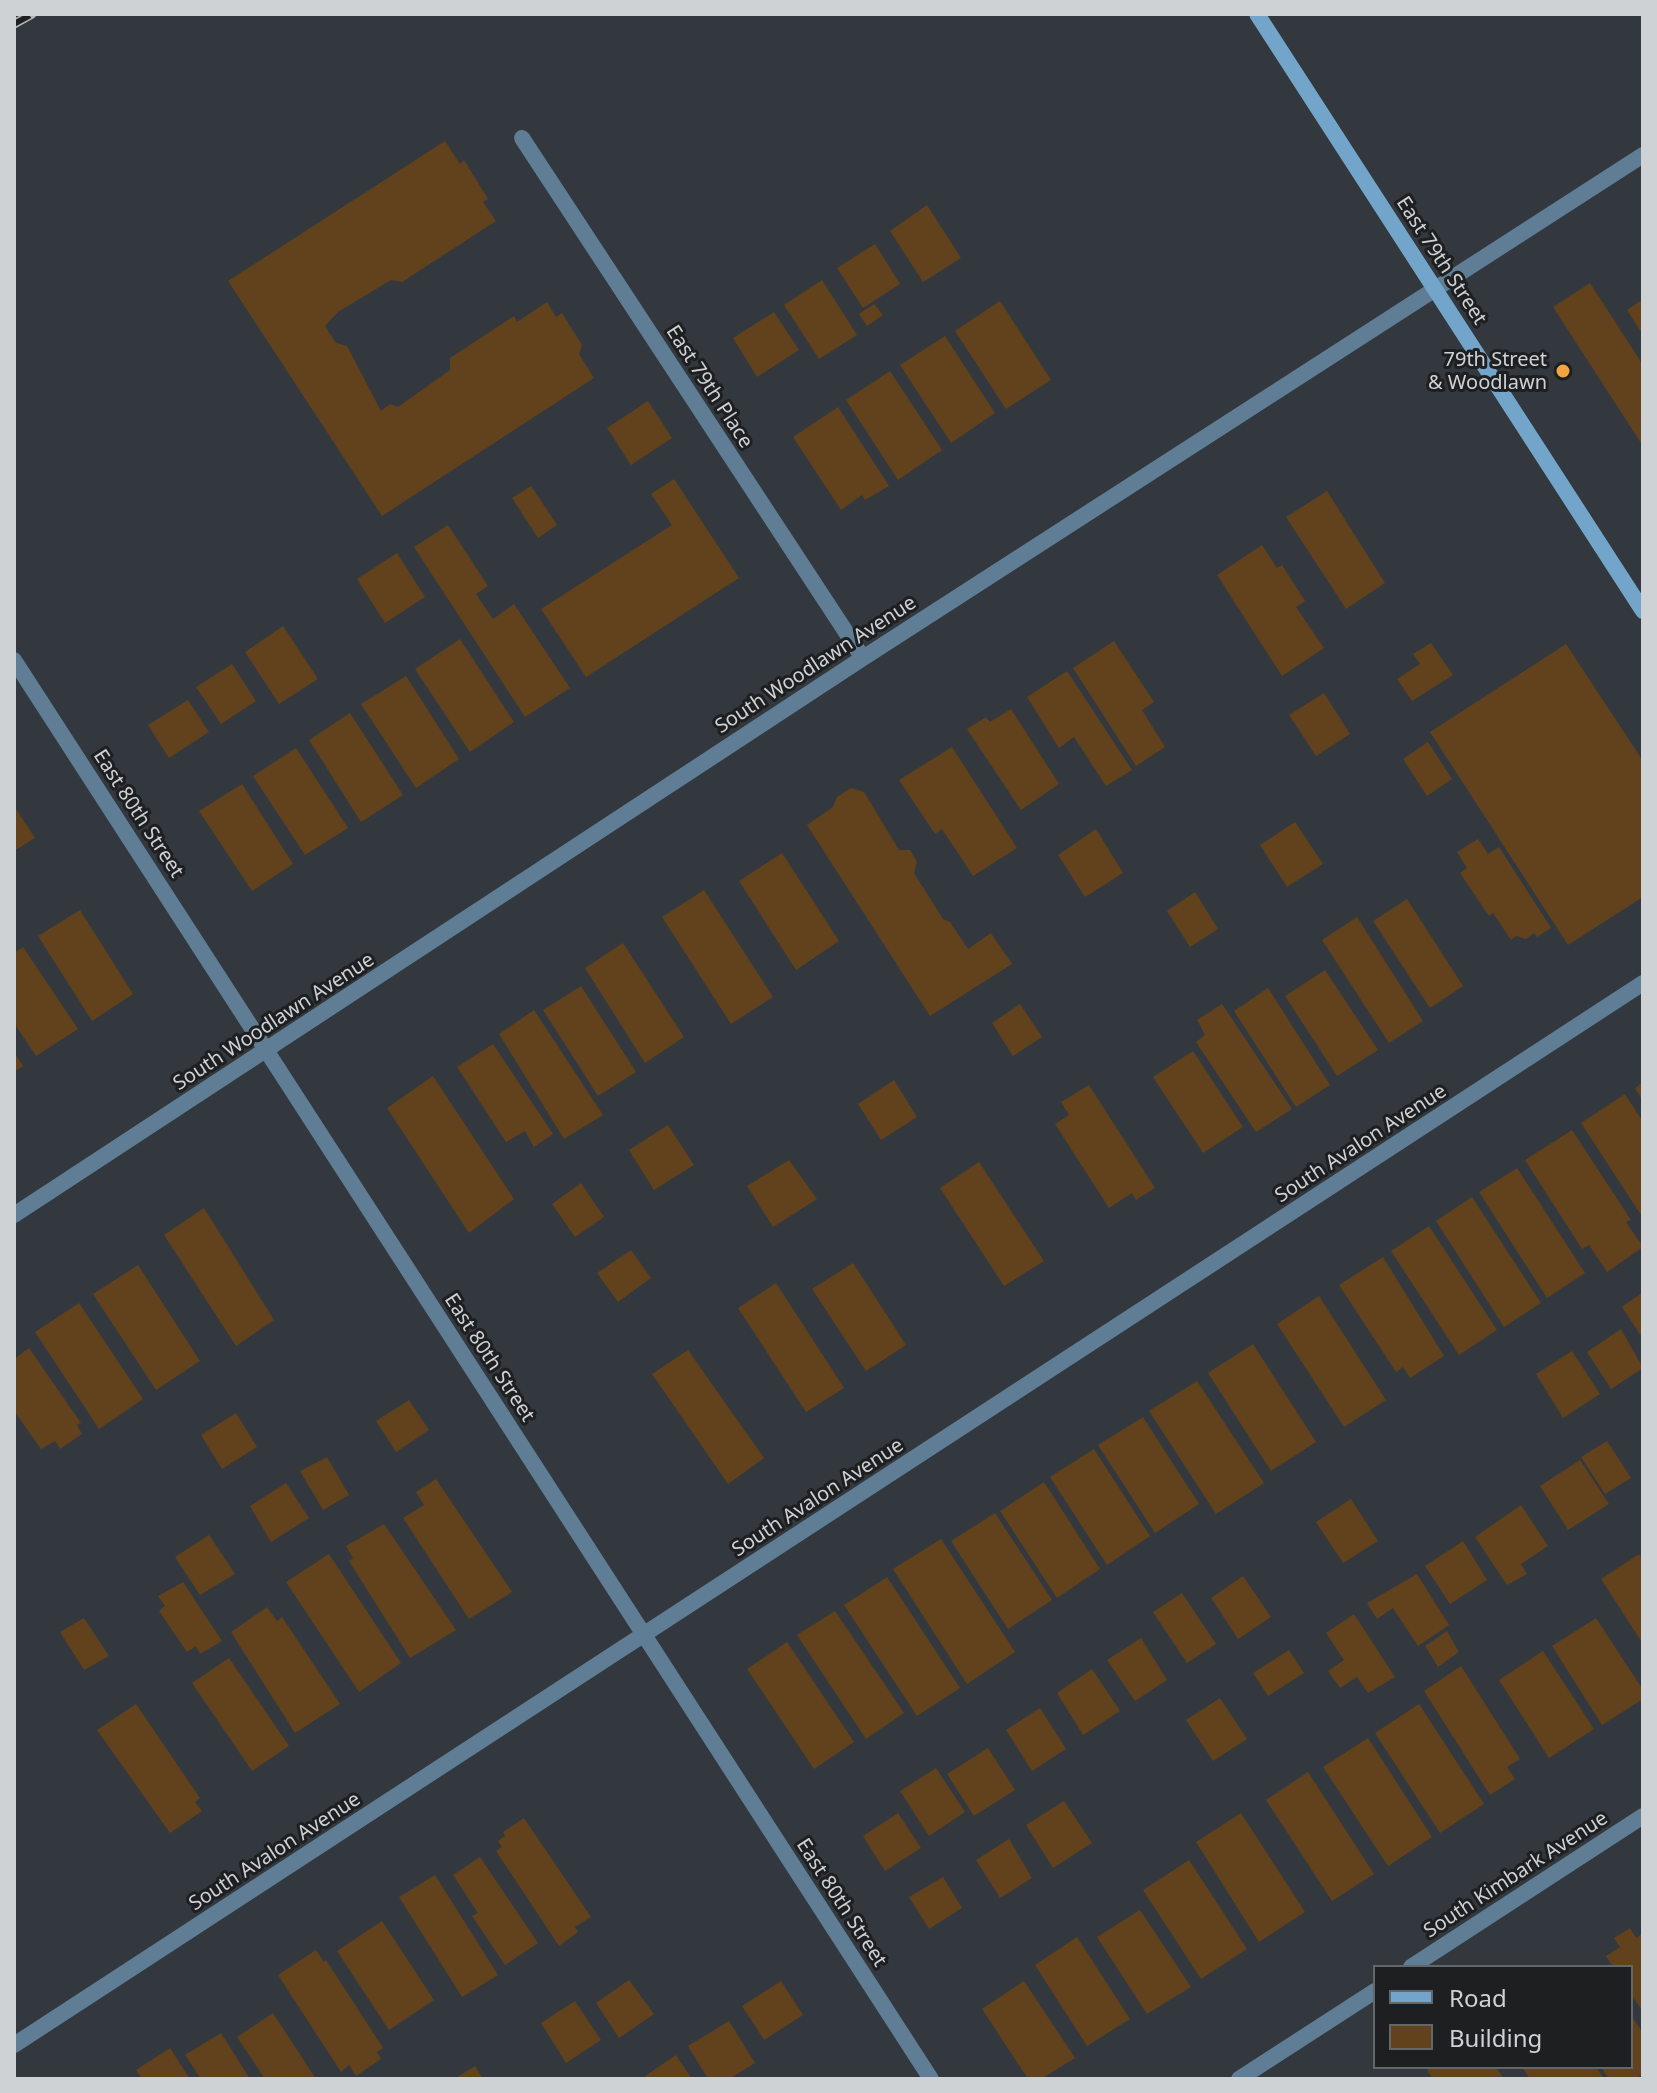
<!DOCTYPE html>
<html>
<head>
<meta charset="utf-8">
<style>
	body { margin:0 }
	#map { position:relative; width:1657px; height:2093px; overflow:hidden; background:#32383d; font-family:"Noto Sans",sans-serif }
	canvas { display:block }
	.frame { position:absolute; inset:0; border:16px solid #ced2d5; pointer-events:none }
	.legend { position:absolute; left:1373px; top:1965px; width:260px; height:104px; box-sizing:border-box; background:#1d1f21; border:2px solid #646769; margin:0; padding:10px 14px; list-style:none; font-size:24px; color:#ced2d5 }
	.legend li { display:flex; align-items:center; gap:16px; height:40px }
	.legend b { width:40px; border:2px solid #646769 }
</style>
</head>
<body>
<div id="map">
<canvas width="1657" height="2093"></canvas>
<div class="frame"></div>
<ul class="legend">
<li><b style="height:10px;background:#73a5cb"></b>Road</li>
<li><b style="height:22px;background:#62421d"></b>Building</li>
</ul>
</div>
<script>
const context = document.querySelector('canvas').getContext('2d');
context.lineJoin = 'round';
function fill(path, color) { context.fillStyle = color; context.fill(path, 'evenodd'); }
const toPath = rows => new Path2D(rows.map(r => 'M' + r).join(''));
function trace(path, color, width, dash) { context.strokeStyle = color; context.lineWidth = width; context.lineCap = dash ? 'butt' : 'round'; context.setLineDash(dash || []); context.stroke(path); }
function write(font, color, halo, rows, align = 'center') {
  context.font = font + ' "Noto Sans",sans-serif'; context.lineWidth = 6; context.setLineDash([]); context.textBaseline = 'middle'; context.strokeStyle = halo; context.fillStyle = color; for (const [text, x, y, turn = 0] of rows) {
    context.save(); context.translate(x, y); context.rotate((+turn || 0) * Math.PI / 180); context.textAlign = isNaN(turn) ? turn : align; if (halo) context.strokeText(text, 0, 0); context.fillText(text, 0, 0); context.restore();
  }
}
fill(toPath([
	[445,141,460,164,464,160,488,199,483,202,496,221,402,282,391,280,338,312,325,326,336,343,347,346,381,411,390,404,398,407,450,370,450,358,514,316,517,322,547,302,556,317,562,313,582,345,579,354,594,378,382,516,228,281],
	[927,205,961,258,923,282,890,231],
	[875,244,900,284,863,308,837,268],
	[822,280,857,335,819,359,784,305],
	[1590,283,1643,365,1643,446,1553,307],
	[1643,299,1643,335,1627,310],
	[1000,301,1051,380,1006,409,955,331],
	[874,304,883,315,867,326,859,314],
	[774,312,799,350,757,377,733,338],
	[945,336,995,413,951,443,900,365],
	[890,371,942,450,898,480,846,400],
	[648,401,672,438,631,465,607,428],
	[838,407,889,486,865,500,862,495,841,510,793,437],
	[674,479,739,578,586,677,541,609,672,525,651,494],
	[531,486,557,525,538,538,512,498],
	[1327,491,1385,583,1346,609,1286,517],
	[448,525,488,586,476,594,493,619,514,604,570,688,525,717,414,547],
	[1262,545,1277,568,1282,565,1305,601,1296,607,1324,648,1282,676,1217,575],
	[397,553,425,597,385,623,357,579],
	[283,626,318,679,279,704,245,652],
	[460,639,514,722,470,752,415,669],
	[1114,641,1154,702,1142,710,1165,747,1136,766,1073,668],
	[1431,643,1453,675,1412,701,1397,679,1420,664,1413,654],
	[1566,644,1643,761,1643,897,1568,945,1430,732],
	[232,664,256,701,221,724,196,687],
	[1067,671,1132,770,1106,786,1074,737,1059,748,1027,697],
	[406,676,459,759,416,788,361,704],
	[1324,693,1350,734,1316,756,1289,715],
	[188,700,209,732,169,758,148,725],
	[1011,709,1059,784,1021,810,967,729,986,717,990,722],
	[350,713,403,795,361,822,309,740],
	[1428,742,1452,779,1427,796,1403,759],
	[952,747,1017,848,973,876,942,829,935,834,899,780],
	[296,748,348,828,305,855,253,776],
	[242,784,293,864,252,891,199,811],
	[851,788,864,792,899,850,910,850,917,862,914,873,943,919,950,922,968,949,991,933,1012,964,930,1016,807,825,833,807,837,797],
	[14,806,35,838,14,851],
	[1295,822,1323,864,1287,887,1260,845],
	[1096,829,1123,873,1085,897,1058,855],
	[1478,839,1488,854,1499,847,1551,928,1537,937,1534,933,1526,939,1516,936,1511,940,1493,913,1489,916,1460,873,1467,868,1457,852],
	[782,853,839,941,796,970,739,881],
	[704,890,773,997,731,1024,662,917],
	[1195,892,1218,929,1190,947,1167,911],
	[1407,899,1463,986,1430,1008,1373,921],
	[80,910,133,994,92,1021,38,936],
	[1357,917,1423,1021,1389,1043,1322,940],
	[623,943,684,1037,645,1063,585,968],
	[23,947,78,1029,36,1056,14,1023,14,953],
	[1325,970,1378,1050,1337,1076,1285,996],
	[581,986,636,1072,598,1096,543,1010],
	[1268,988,1330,1085,1296,1107,1234,1011],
	[1020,1004,1042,1037,1013,1056,992,1023],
	[1222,1004,1292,1109,1256,1132,1196,1042,1205,1035,1197,1020],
	[534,1010,603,1115,564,1139,499,1034],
	[493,1044,553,1134,534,1147,525,1131,506,1142,457,1067],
	[1193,1051,1243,1127,1203,1153,1153,1077],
	[14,1052,23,1066,14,1072],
	[433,1076,514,1199,469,1233,387,1108],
	[894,1080,917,1117,881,1140,858,1104],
	[1643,1082,1643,1101,1635,1088],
	[1089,1085,1155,1188,1136,1200,1132,1193,1109,1208,1055,1124,1069,1115,1061,1102],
	[1625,1094,1643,1122,1641,1215,1581,1123],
	[668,1125,694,1165,654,1190,629,1150],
	[1572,1130,1631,1220,1626,1222,1643,1247,1607,1272,1589,1245,1582,1249,1525,1160],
	[789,1160,817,1199,773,1227,747,1186],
	[979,1162,1044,1261,1004,1286,940,1188],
	[1517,1168,1585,1273,1547,1298,1479,1192],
	[581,1183,604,1217,575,1237,552,1204],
	[1472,1197,1541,1303,1504,1327,1436,1221],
	[204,1208,274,1320,236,1346,164,1235],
	[1429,1226,1497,1330,1459,1355,1391,1251],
	[631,1250,651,1278,618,1302,597,1273],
	[1383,1257,1444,1356,1410,1378,1403,1367,1396,1372,1339,1285],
	[853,1263,906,1345,866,1371,812,1289],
	[138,1265,200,1361,156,1390,93,1294],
	[776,1283,844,1388,806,1412,738,1308],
	[1643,1292,1643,1339,1622,1307],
	[1319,1296,1386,1400,1344,1427,1277,1324],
	[79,1303,143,1399,99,1429,35,1332],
	[1621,1329,1643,1368,1611,1389,1587,1352],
	[1253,1344,1316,1442,1271,1471,1208,1373],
	[29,1348,81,1423,77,1425,82,1434,60,1449,55,1441,41,1449,14,1411,14,1359],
	[688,1350,764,1458,728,1484,652,1374],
	[1572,1351,1600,1394,1563,1418,1536,1374],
	[1197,1381,1264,1483,1216,1514,1149,1411],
	[409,1400,429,1430,396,1452,376,1421],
	[236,1413,257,1447,222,1469,201,1435],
	[1143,1417,1199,1504,1155,1533,1098,1445],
	[1607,1441,1631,1478,1605,1494,1581,1457],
	[1094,1449,1150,1536,1107,1565,1050,1477],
	[327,1457,349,1495,323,1510,300,1471],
	[1580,1460,1609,1504,1568,1530,1540,1486],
	[436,1479,512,1592,469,1619,403,1518,424,1505,416,1492],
	[1044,1482,1100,1569,1057,1598,1000,1511],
	[286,1483,309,1518,271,1542,250,1506],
	[1351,1499,1378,1541,1343,1563,1316,1522],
	[1521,1505,1548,1546,1521,1564,1527,1574,1507,1585,1475,1537],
	[995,1513,1052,1600,1008,1629,951,1541],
	[384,1524,456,1630,410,1658,349,1561,353,1558,346,1546],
	[209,1535,235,1574,200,1595,175,1557],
	[941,1539,1015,1652,967,1684,893,1569],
	[1463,1541,1487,1580,1450,1604,1425,1566],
	[329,1554,401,1663,359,1692,286,1582],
	[1639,1554,1643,1560,1643,1644,1601,1579],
	[1417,1574,1449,1625,1418,1646,1393,1608,1377,1619,1367,1603],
	[1243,1576,1271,1617,1238,1639,1211,1598],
	[887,1577,960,1688,917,1716,844,1605],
	[183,1582,222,1641,200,1654,196,1646,187,1652,159,1611,165,1606,158,1596],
	[1182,1593,1216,1644,1187,1663,1153,1612],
	[267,1607,277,1621,282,1617,340,1704,295,1733,231,1632],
	[835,1611,904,1713,866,1739,797,1635],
	[1354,1614,1395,1677,1368,1693,1357,1677,1340,1688,1328,1671,1344,1660,1326,1633],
	[84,1618,109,1656,84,1670,60,1632],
	[1596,1618,1643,1690,1643,1699,1602,1725,1552,1646],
	[1447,1631,1459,1652,1438,1667,1425,1646],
	[1141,1638,1167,1680,1135,1701,1107,1660],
	[787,1642,854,1742,814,1769,747,1669],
	[1289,1650,1304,1673,1268,1696,1253,1673],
	[1543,1651,1594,1729,1549,1758,1499,1680],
	[229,1658,289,1746,252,1771,192,1683],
	[1461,1666,1520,1759,1507,1767,1515,1779,1490,1795,1424,1691],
	[1092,1669,1120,1711,1083,1735,1057,1693],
	[1220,1698,1247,1739,1213,1761,1186,1720],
	[136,1704,200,1798,195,1802,202,1811,170,1833,97,1730],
	[1419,1704,1484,1804,1440,1833,1375,1733],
	[1040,1708,1066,1749,1032,1771,1006,1730],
	[1368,1738,1432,1837,1388,1866,1323,1767],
	[988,1748,1015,1790,974,1816,947,1774],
	[936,1768,965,1812,929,1836,900,1791],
	[1308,1772,1374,1874,1332,1901,1266,1800],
	[1064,1801,1092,1843,1053,1868,1026,1825],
	[898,1813,921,1848,885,1871,863,1836],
	[1241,1813,1305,1912,1259,1942,1196,1842],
	[524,1818,591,1917,575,1927,578,1932,559,1946,496,1851,502,1847,498,1841,505,1836,503,1832],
	[1009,1839,1032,1878,1000,1898,976,1860],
	[480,1857,538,1943,505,1965,472,1916,478,1913,453,1875],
	[1189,1860,1247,1949,1201,1979,1143,1890],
	[435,1875,498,1975,462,1997,399,1897],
	[943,1877,962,1908,929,1929,909,1897],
	[1140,1910,1191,1987,1147,2014,1097,1937],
	[382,1921,434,2000,389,2030,337,1951],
	[1630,1928,1636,1938,1643,1933,1643,2012,1631,1994,1631,1967,1613,1967,1606,1956,1620,1947,1614,1938],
	[1077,1937,1130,2019,1087,2046,1035,1965],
	[316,1950,324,1962,326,1960,383,2048,377,2052,381,2059,356,2076,349,2065,341,2072,278,1975],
	[629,1980,654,2014,619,2038,596,2003],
	[781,1981,803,2015,764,2040,742,2006],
	[1024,1981,1075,2058,1041,2079,1028,2079,982,2009],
	[575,2001,601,2040,566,2063,541,2023],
	[273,2013,316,2079,265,2079,237,2037],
	[1631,2015,1643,2033,1643,2074,1635,2079,1609,2079,1601,2067,1631,2067],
	[729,2021,755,2063,729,2079,708,2079,688,2046],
	[221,2033,250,2079,201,2079,185,2055],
	[170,2048,190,2079,142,2079,136,2070],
	[676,2055,692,2079,647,2079,645,2076],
	[475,2066,483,2079,454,2079],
	[1432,2067,1496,2067,1504,2079,1433,2079,1427,2070],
	[1522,2067,1596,2067,1604,2079,1530,2079]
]), '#62421d');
trace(toPath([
	[522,138,863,658],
	[14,660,931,2079],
	[14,1215,863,658,1643,155],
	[1411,1967,1643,1816],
	[14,2045,1643,983],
	[1239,2079,1375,1991]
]), '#5f7e96', 16);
trace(toPath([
	[1257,14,1643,611]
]), '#73a5cb', 16);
const rail = toPath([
	[14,24,32,14]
]);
trace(rail, '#b4b8bb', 9);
trace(rail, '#1d1f21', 6, [18]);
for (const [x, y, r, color] of [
	[1563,371,8,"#f3a442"]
]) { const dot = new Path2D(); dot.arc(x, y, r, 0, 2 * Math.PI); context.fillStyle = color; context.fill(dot); trace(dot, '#1d1f21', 3); }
write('20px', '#ced2d5', '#1d1f21', [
	["East 79th Street",1441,261,57],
	["East 79th Place",709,387,57],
	["South Woodlawn Avenue",816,665,-33],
	["East 80th Street",138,814,57],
	["South Woodlawn Avenue",274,1022,-33],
	["South Avalon Avenue",1361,1144,-33],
	["East 80th Street",489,1358,57],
	["South Avalon Avenue",818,1498,-33],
	["South Avalon Avenue",275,1852,-33],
	["South Kimbark Avenue",1516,1875,-33],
	["East 80th Street",841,1903,57]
]);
write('20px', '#ced2d5', '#1d1f21', [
	["79th Street",1547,360],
	["& Woodlawn",1547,383]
], 'right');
</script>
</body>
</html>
